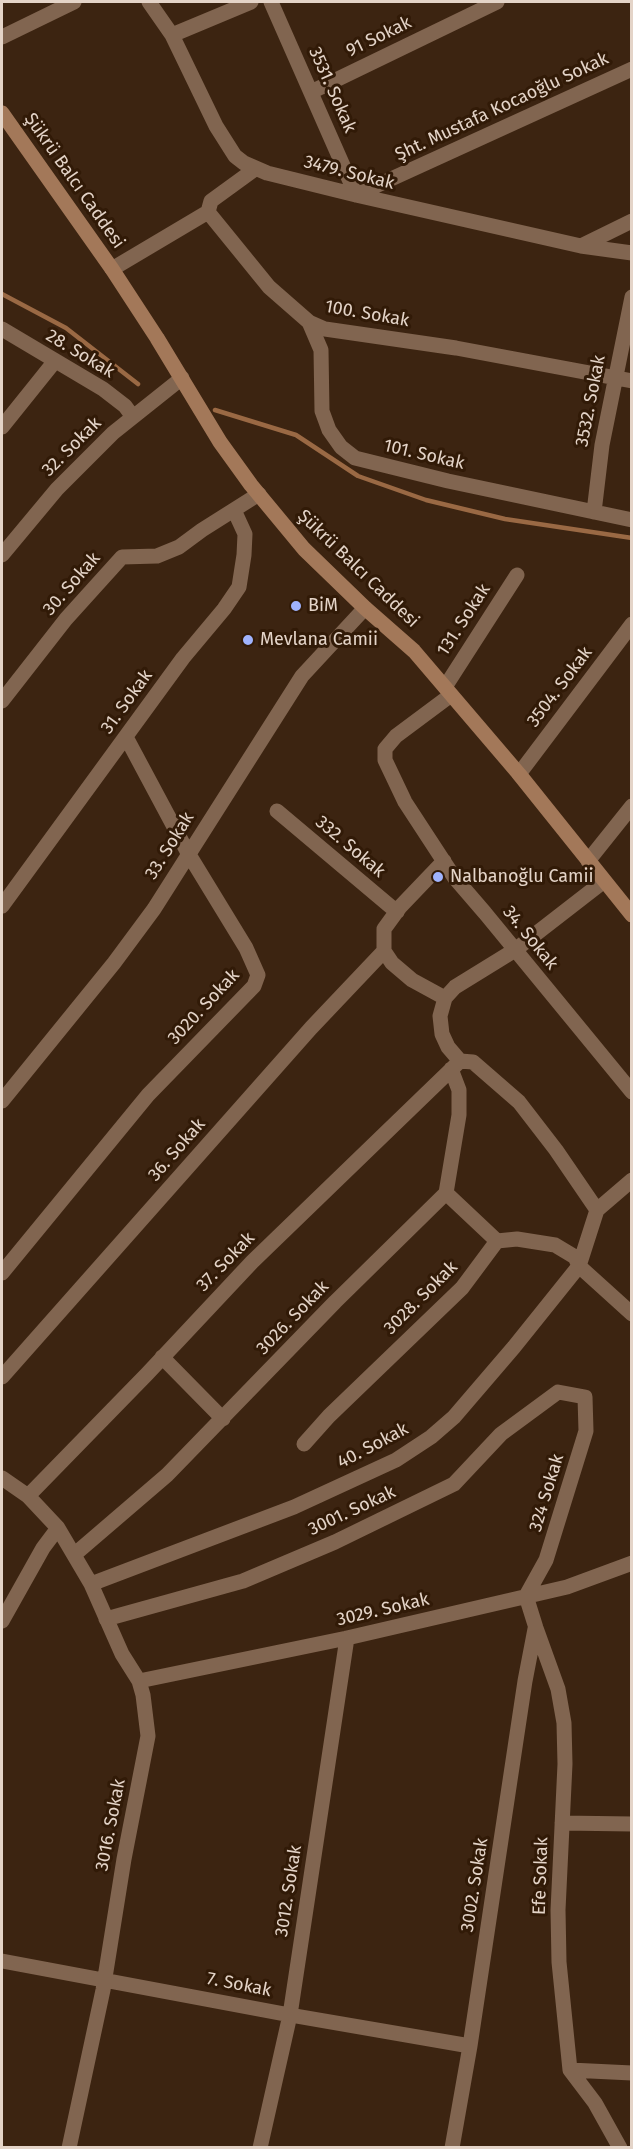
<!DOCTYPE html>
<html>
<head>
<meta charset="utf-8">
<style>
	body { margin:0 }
	#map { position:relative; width:633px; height:2149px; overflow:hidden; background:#3c2411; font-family:"Fira Sans",sans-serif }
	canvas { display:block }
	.frame { position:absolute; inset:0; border:3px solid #e4d4c8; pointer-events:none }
</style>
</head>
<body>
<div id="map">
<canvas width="633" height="2149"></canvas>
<div class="frame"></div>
</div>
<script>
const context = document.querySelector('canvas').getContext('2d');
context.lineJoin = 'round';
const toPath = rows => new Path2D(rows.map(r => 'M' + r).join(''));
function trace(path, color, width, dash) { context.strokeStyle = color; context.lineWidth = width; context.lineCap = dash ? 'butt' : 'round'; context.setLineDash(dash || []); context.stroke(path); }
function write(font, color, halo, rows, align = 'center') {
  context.font = font + ' "Fira Sans",sans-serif'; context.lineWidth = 6; context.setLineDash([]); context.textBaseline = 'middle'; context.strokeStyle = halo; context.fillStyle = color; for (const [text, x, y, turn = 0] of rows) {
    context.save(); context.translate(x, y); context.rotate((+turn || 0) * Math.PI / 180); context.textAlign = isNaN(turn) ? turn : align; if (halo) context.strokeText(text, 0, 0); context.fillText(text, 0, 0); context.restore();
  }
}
trace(toPath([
	[2,294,66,328,138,384],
	[215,410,296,435,358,476,426,500,505,519,632,538]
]), '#9a6944', 4.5);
trace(toPath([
	[149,2,172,35,216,126,235,156,244,163,267,173,356,195,581,246,632,253],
	[271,2,356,195,632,69],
	[172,35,251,2],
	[2,37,74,2],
	[311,92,497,2],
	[255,169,211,201,208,212,269,287,309,322,325,329,456,348,632,381],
	[581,246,632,221],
	[112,269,208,212],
	[309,322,321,350,322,411,329,430,341,447,355,458,448,481,632,520],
	[2,329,103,389,125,406,133,417],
	[2,427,55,361],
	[594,512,602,445,632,297],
	[2,555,57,489,113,433,182,378],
	[445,687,517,575],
	[451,695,396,736,385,749,385,760,405,802,454,877,485,913,632,1092],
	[2,701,66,619,122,557,157,556,179,547,202,530,259,494],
	[519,774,632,624],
	[277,811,397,912],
	[444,861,400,907,384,929,384,951,392,963,412,980,445,998,440,1016,442,1034,448,1047,460,1061,473,1062,519,1102,556,1150,597,1210],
	[588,861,632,806],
	[2,906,183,658,224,609,239,587,244,555,245,534,234,510],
	[445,998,455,987,515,950,604,881],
	[2,1101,114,963,154,909,302,676,365,608],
	[446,1193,497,1241],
	[2,1273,148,1095,254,986,258,975,246,948,188,853,126,737],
	[162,1357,223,1419],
	[2,1377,311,1028,384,951],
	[304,1444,329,1416,462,1288,497,1241,517,1239,555,1245,575,1257,579,1266,632,1314],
	[2,1478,28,1496,58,1528,91,1584,122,1654,139,1681,143,1695,148,1736,124,1859,103,1990,69,2148],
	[28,1496,147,1374,252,1262,460,1061],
	[75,1554,167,1475,335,1302,446,1193,459,1115,459,1090,451,1069],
	[91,1584,294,1507,396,1460,431,1437,454,1417,514,1347,579,1266,597,1210,632,1180],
	[106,1619,243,1581,335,1542,454,1484,501,1434,558,1392,585,1397,586,1431,546,1560,526,1596,536,1628,558,1689,564,1723,565,1764,558,1910,559,1962,570,2070,595,2103,620,2148],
	[2,1621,43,1548,58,1528],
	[139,1681,347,1638,567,1587,632,1563],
	[562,1823,632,1824],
	[2,1961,290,2015,470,2046],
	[570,2070,632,2073],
	[260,2148,290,2015,347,1638],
	[452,2148,470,2046,525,1681,535,1629]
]), '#816550', 15);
trace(toPath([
	[2,113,112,269,157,338,220,442,251,485,304,549,365,608,414,651,519,774,632,915]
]), '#a37859', 15);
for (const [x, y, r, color] of [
	[296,606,6,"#a0b3fd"],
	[248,640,6,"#a0b3fd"],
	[438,877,6,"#a0b3fd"]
]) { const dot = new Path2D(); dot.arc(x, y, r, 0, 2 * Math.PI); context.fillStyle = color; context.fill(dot); trace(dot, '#311a07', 2); }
write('18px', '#e4d4c8', '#311a07', [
	["91 Sokak",379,37,-26],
	["3531. Sokak",332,90,66],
	["Şht. Mustafa Kocaoğlu Sokak",502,107,-25],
	["3479. Sokak",349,173,14],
	["Şükrü Balcı Caddesi",74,181,55],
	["100. Sokak",367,314,10],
	["28. Sokak",80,354,31],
	["3532. Sokak",591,401,-79],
	["32. Sokak",72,447,-45],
	["101. Sokak",424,455,13],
	["Şükrü Balcı Caddesi",358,569,44],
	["30. Sokak",72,584,-49],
	["131. Sokak",464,620,-57],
	["3504. Sokak",560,687,-53],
	["31. Sokak",127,702,-54],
	["33. Sokak",170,846,-58],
	["332. Sokak",350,847,40],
	["34. Sokak",530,938,51],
	["3020. Sokak",204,1007,-47],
	["36. Sokak",177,1150,-49],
	["37. Sokak",226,1262,-46],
	["3028. Sokak",421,1298,-45],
	["3026. Sokak",293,1318,-46],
	["40. Sokak",373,1446,-28],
	["324 Sokak",547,1493,-73],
	["3001. Sokak",352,1511,-25],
	["3029. Sokak",383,1610,-13],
	["3016. Sokak",111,1825,-79],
	["Efe Sokak",541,1876,-88],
	["3002. Sokak",475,1885,-81],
	["3012. Sokak",289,1891,-81],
	["7. Sokak",239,1985,11]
]);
write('18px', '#e4d4c8', '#311a07', [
	["BiM",308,606],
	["Mevlana Camii",260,640],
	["Nalbanoğlu Camii",450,877]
], 'left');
</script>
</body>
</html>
